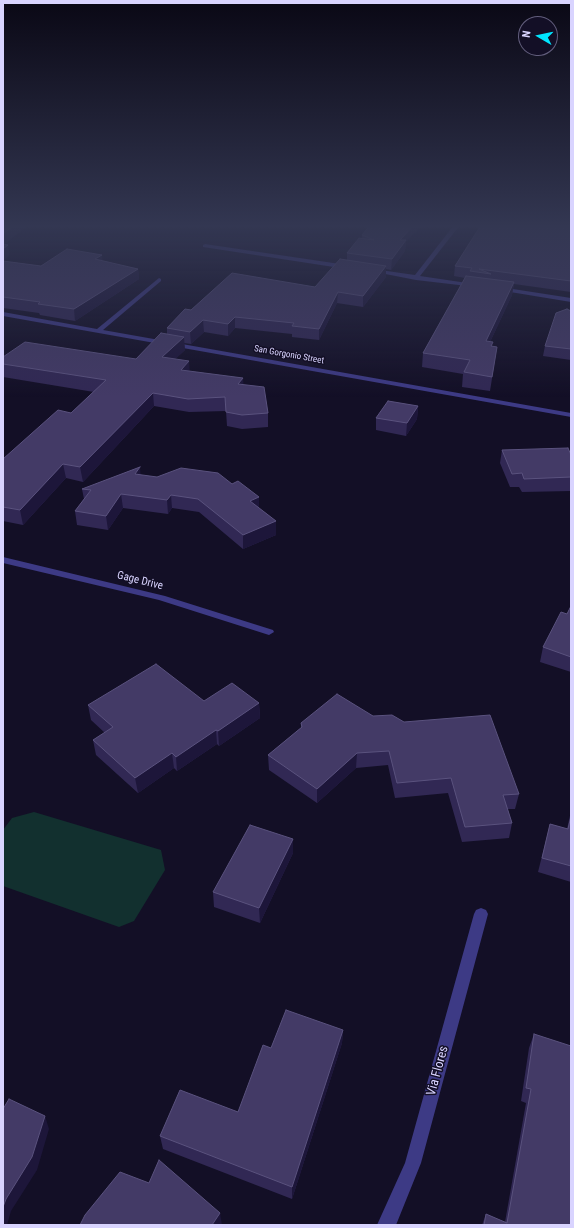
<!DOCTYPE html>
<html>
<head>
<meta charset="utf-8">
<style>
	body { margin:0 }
	#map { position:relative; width:574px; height:1228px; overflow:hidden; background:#130f26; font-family:"Roboto Condensed",sans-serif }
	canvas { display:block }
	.frame { position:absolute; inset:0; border:4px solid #d9d4ff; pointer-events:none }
	.north { position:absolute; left:518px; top:16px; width:40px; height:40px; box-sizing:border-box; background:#130f26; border:1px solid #625e7d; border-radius:50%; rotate:279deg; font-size:11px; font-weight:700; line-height:16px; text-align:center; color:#d9d4ff }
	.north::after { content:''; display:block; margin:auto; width:14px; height:18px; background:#00e5ff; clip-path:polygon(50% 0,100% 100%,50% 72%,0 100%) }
</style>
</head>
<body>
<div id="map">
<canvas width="574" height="1228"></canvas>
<div class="frame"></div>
<div class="north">N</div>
</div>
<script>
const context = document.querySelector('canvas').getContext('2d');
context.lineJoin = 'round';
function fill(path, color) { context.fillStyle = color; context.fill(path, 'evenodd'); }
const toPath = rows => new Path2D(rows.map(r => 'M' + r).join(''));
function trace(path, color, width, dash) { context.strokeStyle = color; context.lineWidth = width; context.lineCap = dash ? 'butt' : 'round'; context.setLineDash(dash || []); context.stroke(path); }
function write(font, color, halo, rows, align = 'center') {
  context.font = font + ' "Roboto Condensed",sans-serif'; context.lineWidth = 3; context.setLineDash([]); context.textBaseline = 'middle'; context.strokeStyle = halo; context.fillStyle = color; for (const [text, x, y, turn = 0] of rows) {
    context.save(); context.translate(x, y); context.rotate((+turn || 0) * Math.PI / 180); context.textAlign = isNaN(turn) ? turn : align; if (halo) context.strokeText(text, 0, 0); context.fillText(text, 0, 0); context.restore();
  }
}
fill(toPath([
	[34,812,161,850,165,870,134,921,119,927,3,886,3,830,12,818]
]), '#12302f');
fill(toPath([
	[454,225,460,225,420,276,474,284,477,286,476,287,416,280,370,271,373,269,415,275,454,225],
	[205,244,347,265,350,267,347,269,203,247,203,245,205,244],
	[159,278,161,279,161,281,103,330,571,413,571,417,3,316,3,312,97,329,159,278],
	[500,287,571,298,571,302,498,290,498,288,500,287],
	[3,557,165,596,273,630,274,632,269,635,159,600,3,563,3,557],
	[481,908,486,910,488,914,421,1163,396,1225,377,1225,405,1163,474,914,476,910,481,908]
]), '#3d3a85');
fill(toPath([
	[571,225,571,292,514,284,512,295,490,342,493,342,492,346,497,347,490,391,462,387,463,374,422,367,423,353,465,278,454,276,455,266],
	[362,235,406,242,405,251,391,270,386,269,386,277,363,307,337,303,319,340,292,337,292,334,235,328,228,336,204,332,191,344,184,343,185,350,175,359,189,371,243,378,243,384,268,413,268,427,242,429,227,426,226,411,189,412,154,406,83,482,66,478,23,525,3,521,3,459,71,413,94,392,3,377,3,357,136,359,167,334,167,328,191,310,315,287,347,260,347,253,362,238],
	[3,261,41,266,102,261,138,269,139,279,75,321,40,315,39,313,3,308],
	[571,311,571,360,543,356,545,346],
	[418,406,417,419,406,436,376,430,376,418],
	[502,450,571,455,571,491,522,492,519,487,510,487,500,463],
	[141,475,259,508,276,521,276,535,243,549,199,512,172,508,168,514,123,508,108,530,77,525,75,511,84,499,82,489],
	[571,606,571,672,540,662,543,647,567,614],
	[204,701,259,703,260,718,219,746,217,744,177,771,174,768,138,793,96,755,93,740,105,733,91,720,88,705],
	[373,716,519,794,515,809,507,809,512,823,509,838,462,842,448,793,395,798,388,765,356,768,317,803,269,770,268,755,301,728,301,723],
	[571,811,571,882,538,872,550,824,567,829],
	[293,839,293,853,260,923,214,907,213,892],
	[343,1030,342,1043,292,1199,163,1149,160,1136,238,1112],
	[534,1034,571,1225,482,1225,486,1214,505,1222,526,1103,521,1101,529,1048]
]), '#312854');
fill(toPath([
	[14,225,28,225,3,246,3,234],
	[414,225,422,225,406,242,405,251,391,270,392,259,400,240],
	[8,245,10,255,3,261,3,249],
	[102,255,103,265,95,259],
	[386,266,386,277,363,307,363,296],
	[138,269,139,279,75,321,74,309],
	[514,282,512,295,484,355,486,341],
	[338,292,337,303,319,340,319,329],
	[235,317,235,328,228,336,228,324],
	[203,320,204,332,191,344,190,332],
	[184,337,185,350,163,371,162,357],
	[189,361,190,375,181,370],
	[243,378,244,391,238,384],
	[153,393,154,406,83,482,80,467],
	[418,406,417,419,406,436,407,423],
	[63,464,66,478,23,525,20,510],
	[140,467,141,480,135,474],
	[121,494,123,508,108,530,106,516],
	[171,495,172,508,168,514,167,500],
	[259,497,259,510,250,501],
	[276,521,276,535,243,549,243,535],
	[259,703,260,718,219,746,218,731],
	[216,730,217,744,177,771,176,757],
	[172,753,174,768,138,793,135,778],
	[357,753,356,768,317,803,317,789],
	[293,839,293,853,260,923,259,908],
	[343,1030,342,1043,292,1199,292,1187],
	[45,1116,49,1129,37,1170,11,1211,7,1225,3,1225,3,1207,6,1199],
	[220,1213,222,1225,212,1225]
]), '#1d163a');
const building = toPath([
	[3,225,14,225,3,234,3,225],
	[370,225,414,225,400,240,406,240,392,259,347,253,359,238,374,240,362,235,370,225],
	[481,225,571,225,571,281,479,269,491,274,470,271,472,268,455,266,481,225],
	[3,244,8,245,3,249,3,244],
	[67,249,102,255,95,259,138,269,74,309,38,304,40,302,3,297,3,261,41,266,67,249],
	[340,259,386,266,363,296,338,292,319,329,292,326,294,323,235,317,228,324,203,320,190,332,167,328,185,309,191,310,232,273,315,287,340,259],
	[466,276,514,282,486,341,493,342,491,346,497,347,492,377,464,372,470,360,423,353,466,276],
	[567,309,571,311,571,349,545,346,556,313,567,309],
	[161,333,184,337,162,357,189,361,181,370,243,378,238,384,264,387,268,413,242,415,226,412,225,397,188,399,153,393,80,467,63,464,20,510,3,507,3,459,58,410,71,413,106,380,3,364,3,357,25,342,136,359,161,333],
	[388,401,418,406,407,423,376,418,388,401],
	[568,448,571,455,571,477,524,479,522,473,512,474,502,450,568,448],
	[140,467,135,474,157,477,181,468,218,473,232,484,238,481,259,497,250,501,276,521,243,535,198,499,171,495,167,500,121,494,106,516,75,511,91,490,82,489,140,467],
	[571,606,571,657,543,647,561,612,567,614,571,606],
	[156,664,204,701,232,683,259,703,218,731,216,730,176,757,172,753,135,778,93,740,113,727,88,705,156,664],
	[337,694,373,716,392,715,404,722,490,715,519,794,503,795,512,823,465,827,451,778,397,783,389,751,357,753,317,789,268,755,302,727,301,723,337,694],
	[571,816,571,866,542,858,550,824,568,829,571,816],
	[250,825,293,839,259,908,213,892,250,825],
	[286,1010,343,1030,292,1187,160,1136,180,1090,238,1112,263,1045,271,1048,286,1010],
	[534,1034,571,1046,571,1225,484,1225,486,1214,507,1223,531,1089,526,1088,534,1034],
	[9,1099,45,1116,32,1157,6,1199,3,1207,3,1109,9,1099],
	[159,1160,220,1213,212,1225,80,1225,85,1215,120,1172,149,1183,159,1160]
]);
fill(building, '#433a66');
trace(building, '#5a527e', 1);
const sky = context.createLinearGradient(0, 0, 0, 397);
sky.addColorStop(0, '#0a0815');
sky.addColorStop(0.57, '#333752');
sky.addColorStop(1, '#33375200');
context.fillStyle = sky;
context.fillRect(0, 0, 574, 397);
write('9px', '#d9d4ff', '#130f26', [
	["San Gorgonio Street",289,355,10]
]);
write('11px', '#d9d4ff', '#130f26', [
	["Gage Drive",140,581,14]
]);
write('13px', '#d9d4ff', '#130f26', [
	["Via Flores",438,1071,-75]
]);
</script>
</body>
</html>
